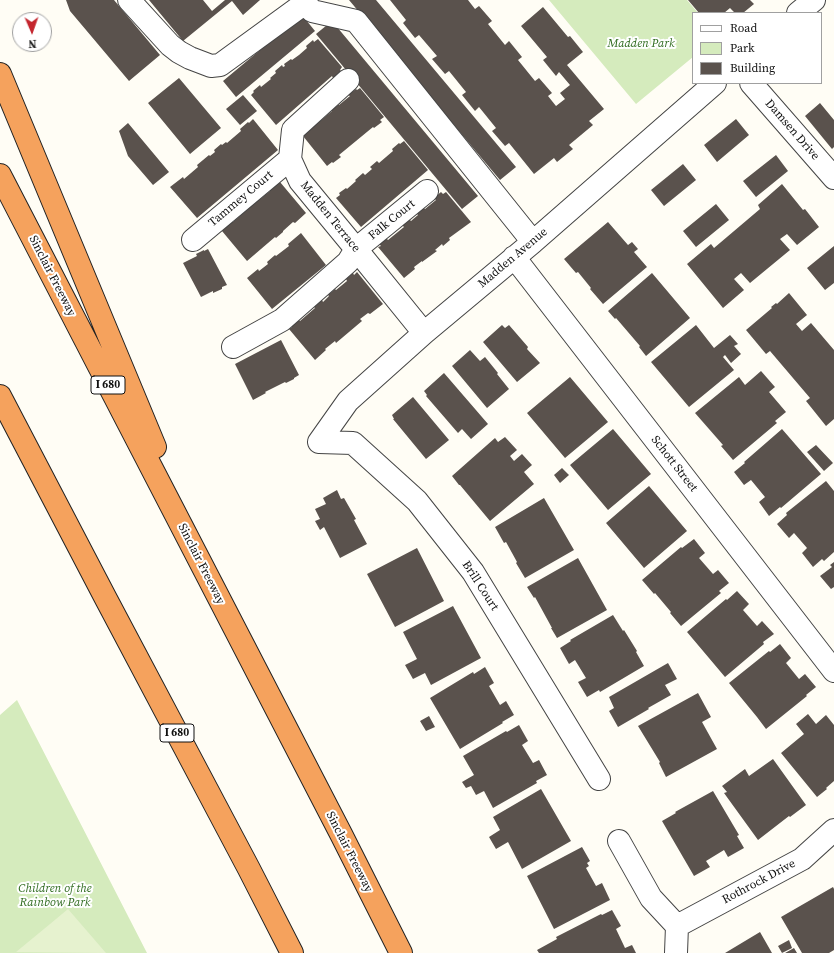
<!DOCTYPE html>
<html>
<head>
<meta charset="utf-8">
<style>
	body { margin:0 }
	#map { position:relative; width:834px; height:953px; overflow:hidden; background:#fffdf5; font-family:"Source Serif 4",serif }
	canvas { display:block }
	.legend { position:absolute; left:692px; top:12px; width:130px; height:72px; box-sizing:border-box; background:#fff; border:1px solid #a0a0a0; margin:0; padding:5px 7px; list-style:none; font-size:12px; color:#111 }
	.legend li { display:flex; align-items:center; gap:8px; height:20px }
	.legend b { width:20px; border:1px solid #a0a0a0 }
	.north { position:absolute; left:12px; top:12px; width:40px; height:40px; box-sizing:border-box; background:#fff; border:1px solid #a0a0a0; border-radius:50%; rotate:178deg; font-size:11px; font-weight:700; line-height:16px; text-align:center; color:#111 }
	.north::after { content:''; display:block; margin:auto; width:14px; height:18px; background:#c4262e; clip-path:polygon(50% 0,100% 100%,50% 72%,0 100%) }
</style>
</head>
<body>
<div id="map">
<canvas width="834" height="953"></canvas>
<ul class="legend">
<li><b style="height:5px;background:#fff"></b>Road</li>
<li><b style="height:11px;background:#d5ebbd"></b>Park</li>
<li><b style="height:11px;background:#5a524d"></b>Building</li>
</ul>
<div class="north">N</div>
</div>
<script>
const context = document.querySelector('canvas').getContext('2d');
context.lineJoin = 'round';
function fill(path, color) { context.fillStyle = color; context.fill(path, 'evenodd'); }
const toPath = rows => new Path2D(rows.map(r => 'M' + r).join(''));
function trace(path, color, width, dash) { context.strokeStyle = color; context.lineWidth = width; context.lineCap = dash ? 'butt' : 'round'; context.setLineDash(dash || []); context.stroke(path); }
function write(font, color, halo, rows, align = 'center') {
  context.font = font + ' "Source Serif 4",serif'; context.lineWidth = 4; context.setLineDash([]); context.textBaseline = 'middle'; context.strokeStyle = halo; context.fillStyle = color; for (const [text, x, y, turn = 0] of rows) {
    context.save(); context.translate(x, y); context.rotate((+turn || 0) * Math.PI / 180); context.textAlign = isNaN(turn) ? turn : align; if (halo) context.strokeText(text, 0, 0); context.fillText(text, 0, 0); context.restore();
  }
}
fill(toPath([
	[549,0,687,0,698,13,693,13,693,57,636,104],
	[17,700,147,953,0,953,0,715]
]), '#d5ebbd');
fill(toPath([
	[68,909,106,953,16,952,50,924]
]), '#e6f2cf');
fill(toPath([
	[66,0,114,0,160,55,129,81,70,11],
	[149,0,203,0,212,11,225,0,260,0,243,15,232,1,183,41],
	[349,0,376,0,516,167,500,180],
	[390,0,468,0,475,9,479,6,492,21,488,24,505,45,509,41,522,57,518,60,535,81,539,78,552,93,548,96,556,106,565,99,560,93,570,85,559,72,556,76,543,60,547,57,521,26,543,7,568,37,570,36,583,52,567,65,604,109,589,121,593,125,569,145,573,149,557,162,554,158,534,174,509,143,505,146,492,131,496,128,479,107,475,111,462,95,466,92,449,71,445,74,432,59,437,56,419,35,415,38,403,23,406,20],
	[688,0,750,0,754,4,743,13,735,13,730,8,724,13,699,13],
	[302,15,315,31,236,97,223,81],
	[332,21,478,196,462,209,316,34],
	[318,39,342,67,340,70,341,71,333,78,332,76,276,125,251,95,254,92,253,91,260,85,261,87,271,79,270,78,276,73,275,71,282,65,283,67,285,66,284,64,291,59,292,60,299,55,307,48,306,46,313,40,314,42],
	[179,78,221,128,190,154,148,103],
	[360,88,384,117,380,120,382,122,374,128,373,127,339,155,341,157,333,163,332,162,327,166,303,136,305,134,304,132,312,126,313,127,332,111,331,110,338,105,339,105,350,96,348,95,356,89,357,90],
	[243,95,257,111,240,125,226,109],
	[820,103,834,120,834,147,832,149,805,116],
	[253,119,278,150,197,218,170,187,183,177,184,179,198,167,197,165,209,155,210,156,215,152,214,150,221,144,222,145,226,142,227,143,241,131,240,129,248,122,249,123],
	[736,119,749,135,717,162,704,145],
	[128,123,169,172,153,185,128,156,119,131],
	[404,141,428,170,361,227,336,198,340,195,339,193,346,188,347,189,356,181,355,180,363,173,365,175,372,169,370,167,377,161,379,163,393,151,392,149,399,143,400,144],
	[776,155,788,171,756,197,743,181],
	[683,164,696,180,664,206,651,190],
	[280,182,306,213,295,223,293,222,283,231,283,232,276,238,275,237,247,261,222,231,225,228,224,227,231,221,233,222,250,207,250,206,259,199,259,200,270,191,269,190],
	[782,184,803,210,805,209,819,227,797,245,787,234,780,239,790,250,750,283,741,273,734,279,744,290,723,308,687,264,711,244,714,248,760,209,758,205],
	[441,192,443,194,446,192,471,222,449,238,450,240,443,246,442,244,435,250,437,251,422,262,422,261,414,267,415,269,404,278,378,247,381,246,379,244,386,238,388,240,404,227,402,225,409,219,411,221,418,215,417,214,424,208,425,209,436,200,434,198],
	[716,204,729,220,696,247,683,231],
	[608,222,628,245,632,242,638,249,634,252,647,267,603,304,590,289,591,288,578,272,576,273,564,259],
	[301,233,326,265,272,309,247,278,258,269,259,271,268,264,267,262,275,255,276,256,289,246,288,244],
	[834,246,834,283,825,290,807,268],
	[208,249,227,285,222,287,222,289,213,293,213,291,201,297,183,263,197,256,196,254,204,250,204,251],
	[357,272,383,304,370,314,368,313,360,319,362,321,336,343,335,341,325,349,326,350,315,360,289,329,292,327,290,326,298,319,300,321,315,308,314,307,322,300,323,302,329,296,328,295,335,289,336,290,347,281,346,279,353,273,354,275],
	[652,273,690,318,646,356,639,347,640,346,616,318,615,319,608,311],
	[789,293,807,315,796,324,802,331,811,323,834,350,834,419,826,426,806,401,810,398,770,351,766,354,746,330,772,308,771,307,776,303,777,304],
	[502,325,505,328,509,325,528,347,527,349,540,363,517,382,483,342],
	[696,325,714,348,730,335,738,344,734,346,741,354,731,363,725,355,723,357,734,370,689,407,651,362],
	[281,340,299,375,294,378,294,379,286,383,285,382,265,392,266,393,253,400,235,364],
	[470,350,480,361,485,357,498,373,497,374,509,389,487,408,452,366],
	[761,371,775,387,769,392,786,412,775,421,777,423,733,460,721,446,723,445,695,413,739,377,745,385],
	[444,373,488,424,471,439,462,429,458,433,426,396,427,395,424,391],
	[570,377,608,422,565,458,527,413],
	[413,397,449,440,426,459,393,419,394,419,392,415],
	[613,429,651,474,608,510,570,465],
	[782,429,821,474,781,508,780,507,769,516,759,502,765,497,751,480,744,485,734,472,745,463,744,462],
	[505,437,517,450,510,456,514,461,522,454,532,465,524,472,534,484,490,521,460,485,459,485,452,476,495,438,498,442],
	[816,445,833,463,824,471,807,452],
	[562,468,569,475,560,483,554,475],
	[826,481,834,491,834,552,824,561,822,559,813,567,802,553,807,548,794,533,789,538,777,524,787,515,786,513],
	[649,486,687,531,644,568,606,523],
	[337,490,341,499,344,498,356,519,354,520,367,544,340,558,324,527,320,530,315,521,320,519,315,509,326,504,323,498],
	[544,498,574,550,525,578,516,563,517,562,506,542,504,543,495,527],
	[694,539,705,553,699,558,713,574,718,570,729,583,719,591,721,593,681,626,670,613,671,612,655,593,654,594,642,580,681,547,682,548],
	[417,548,444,601,395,627,367,574],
	[578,558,607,610,557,638,551,628,552,628,535,597,534,598,527,587],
	[834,562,834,587,831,589,820,576,832,567,830,565],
	[737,591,749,604,743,610,757,626,762,621,774,634,763,642,764,644,725,677,687,632,726,599,727,600],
	[453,606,481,658,431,685,425,673,413,679,405,665,417,659,403,632],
	[613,615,623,631,624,630,637,651,636,652,644,666,600,692,599,690,587,697,578,682,586,678,575,660,569,664,560,648,571,641,570,640],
	[780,644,791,658,786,663,799,679,805,674,816,687,806,695,807,696,766,729,757,717,729,683,769,651,770,652],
	[668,663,677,679,665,685,671,695,648,708,649,709,618,727,609,711,614,708,609,697],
	[485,667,494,683,489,686,500,705,506,701,514,715,502,722,503,723,460,749,430,698,473,672,474,674],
	[698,693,711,717,702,722,717,749,666,777,659,763,660,762,638,726],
	[808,714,816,724,826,715,834,725,834,781,826,788,827,789,817,797,781,753,804,734,796,724],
	[429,716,435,727,426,731,420,721],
	[519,725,528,741,522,745,533,763,539,760,547,775,536,781,537,783,493,808,484,791,476,795,471,786,466,788,462,782,474,775,463,756,506,731,507,732],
	[773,759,806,805,790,817,789,816,758,840,724,793,727,792,722,786,745,769,749,776],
	[541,789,571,841,522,869,508,842,496,849,489,837,500,830,493,817],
	[713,791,739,835,737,836,744,848,728,857,724,850,706,861,710,867,694,876,662,821,676,813,675,812],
	[582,847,590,861,587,863,589,866,586,868,596,886,602,883,610,900,554,929,527,876],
	[833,887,834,889,834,950,829,953,802,953,781,917],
	[612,910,621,926,616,929,625,948,632,945,636,953,539,953,537,950,557,939,556,937,601,914,602,915],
	[760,932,772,953,725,953],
	[789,940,792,948,782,953,778,946],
	[794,948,797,953,785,953]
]), '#5a524d');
const minor = toPath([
	[129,0,170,45,179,52,190,58,211,66,220,65,305,3],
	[303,0,312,11,356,21,533,242],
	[798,13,814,0],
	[348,80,293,130,290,159,300,181,356,249,424,333],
	[751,83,834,178],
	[193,240,290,159],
	[514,257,834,671],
	[233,347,282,320,348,262,356,249,427,191],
	[319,442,348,401,424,333,533,242,715,83],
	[319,442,353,443,417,501,473,572,599,779],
	[619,841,651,898,677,926],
	[676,953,677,926,802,859,834,830]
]);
const highway = toPath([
	[0,74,155,447],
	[0,175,341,834,401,953],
	[0,396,105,597,249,869,292,953]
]);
trace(minor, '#444', 24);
trace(highway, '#222', 24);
trace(minor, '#fff', 22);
trace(highway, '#f5a25d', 22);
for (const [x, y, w] of [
	[108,385,34],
	[177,733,34]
]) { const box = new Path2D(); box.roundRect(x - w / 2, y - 9, w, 18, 3); context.fillStyle = '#fff'; context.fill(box); trace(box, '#111', 1); }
write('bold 11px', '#111', null, [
	["I 680",108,385],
	["I 680",177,733]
]);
write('italic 12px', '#2f6b1f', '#fff', [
	["Madden Park",641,44],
	["Children of the",55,889],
	["Rainbow Park",55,903]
]);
write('12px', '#111', '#fff', [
	["Damsen Drive",792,130,49],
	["Tammey Court",241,199,-40],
	["Madden Terrace",330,217,51],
	["Falk Court",392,220,-39],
	["Madden Avenue",513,258,-40],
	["Sinclair Freeway",52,276,63],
	["Schott Street",674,464,52],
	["Sinclair Freeway",201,564,63],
	["Brill Court",480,586,57],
	["Sinclair Freeway",349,852,63],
	["Rothrock Drive",759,882,-28]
]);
</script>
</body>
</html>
